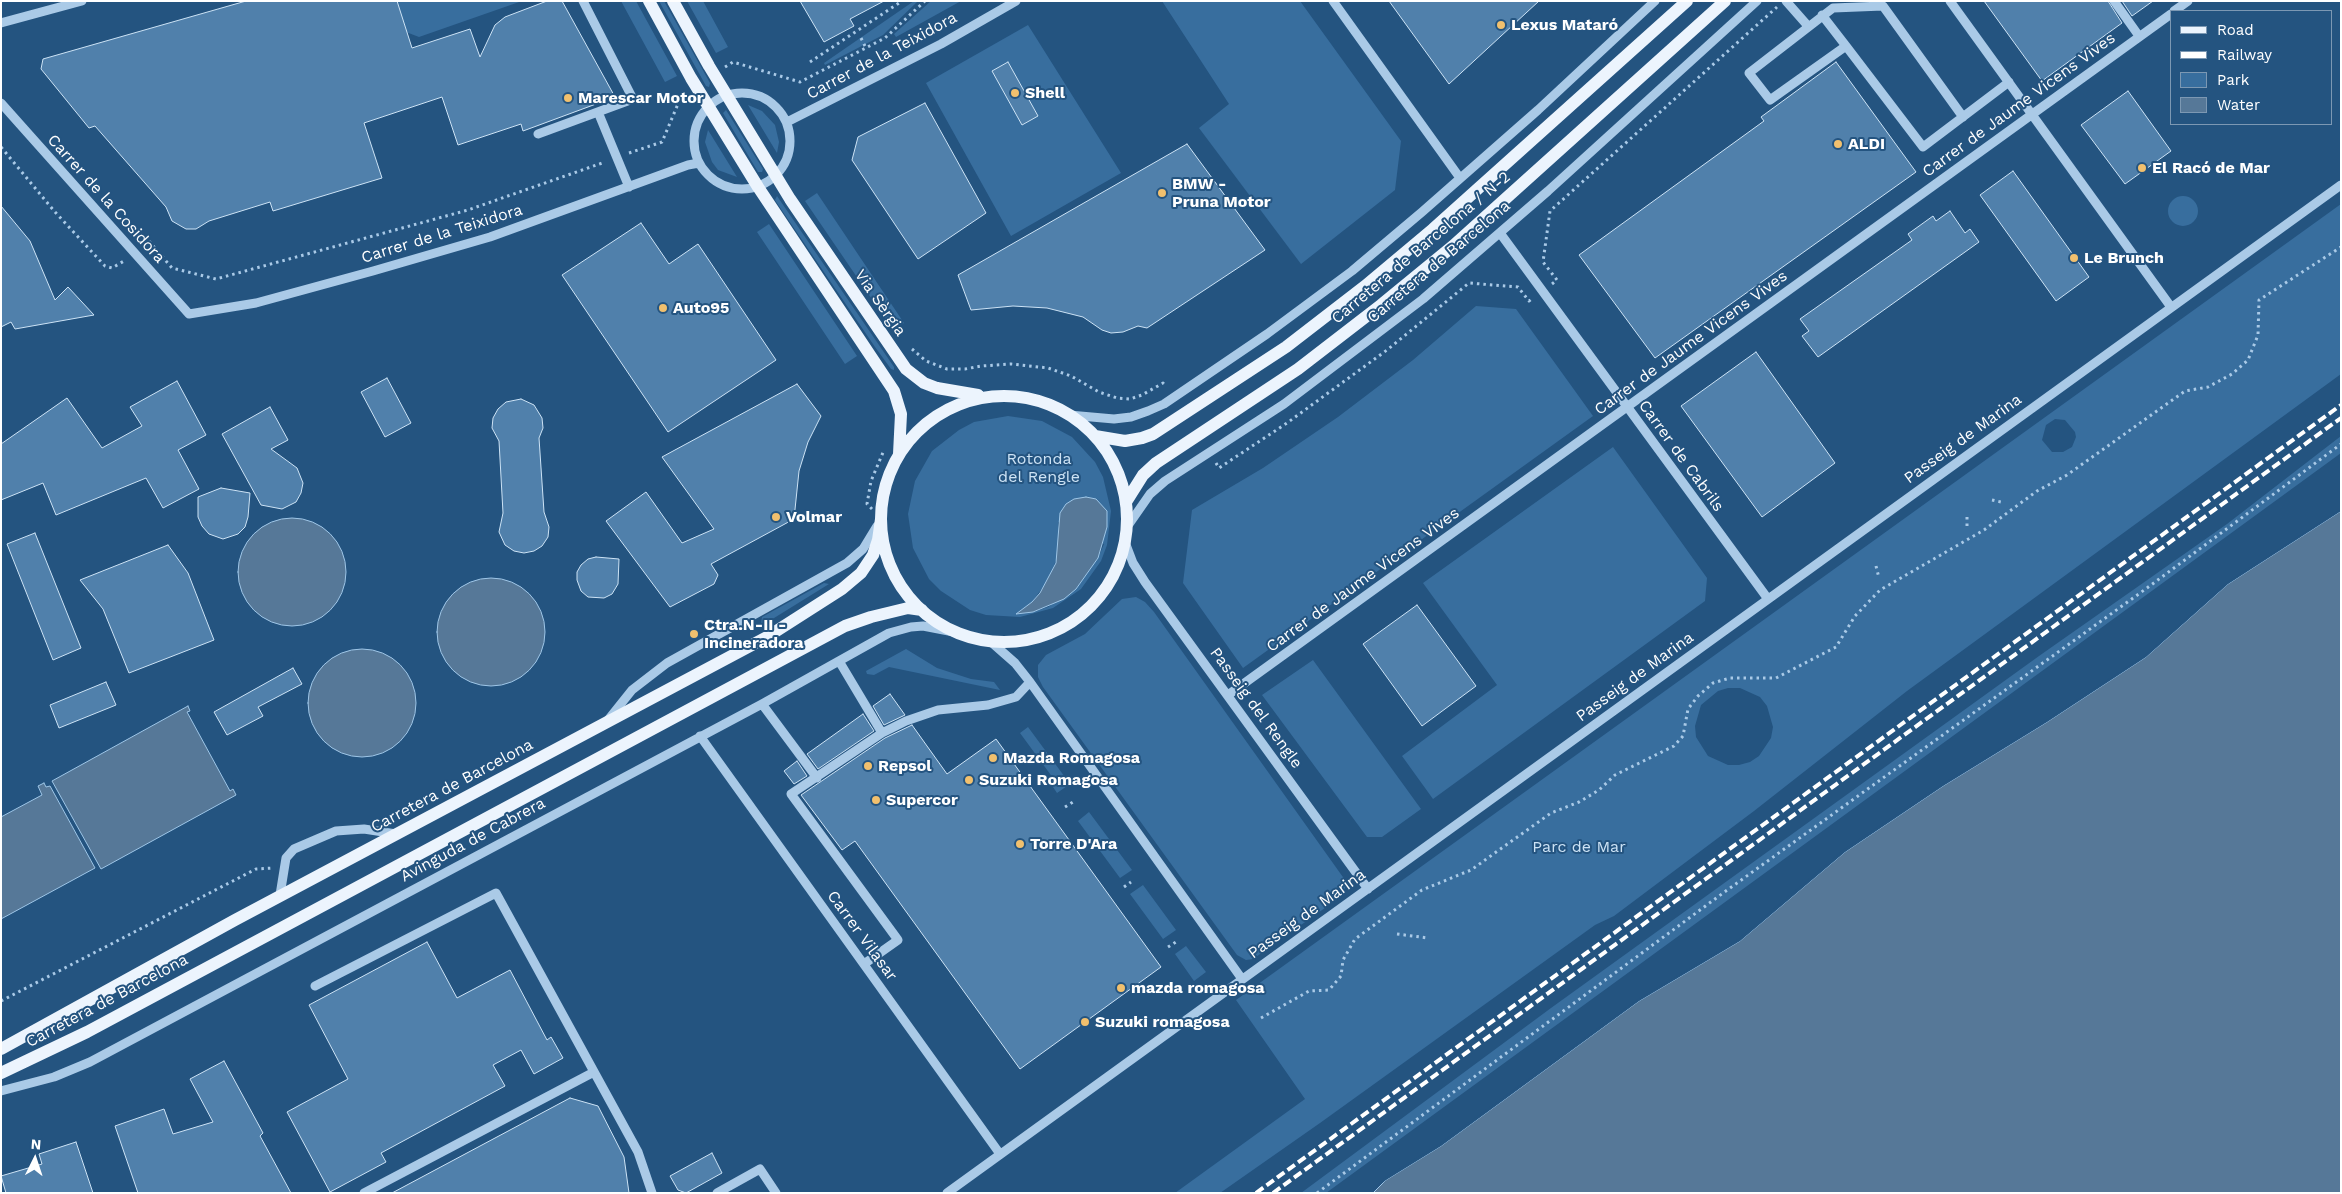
<!DOCTYPE html>
<html>
<head>
<meta charset="utf-8">
<style>
	body { margin:0 }
	#map { position:relative; width:2342px; height:1194px; overflow:hidden; background:#245480; font-family:"Work Sans",sans-serif }
	canvas { display:block }
	.frame { position:absolute; inset:0; border:2px solid #fff; pointer-events:none }
	.legend { position:absolute; left:2170px; top:10px; width:162px; height:115px; box-sizing:border-box; background:#245480; border:1px solid #7c98b3; margin:0; padding:6px 9px; list-style:none; font-size:15px; color:#fff }
	.legend li { display:flex; align-items:center; gap:10px; height:25px }
	.legend b { width:25px; border:1px solid #7c98b3 }
	.north { position:absolute; left:10px; top:1134px; width:50px; height:50px; -webkit-text-stroke:4px #245480; paint-order:stroke; rotate:4deg; font-size:14px; font-weight:700; line-height:20px; text-align:center; color:#fff }
	.north::after { content:''; display:block; margin:auto; width:18px; height:22px; background:#fff; clip-path:polygon(50% 0,100% 100%,50% 72%,0 100%) }
</style>
</head>
<body>
<div id="map">
<canvas width="2342" height="1194"></canvas>
<div class="frame"></div>
<ul class="legend">
<li><b style="height:6px;background:#ecf4fd"></b>Road</li>
<li><b style="height:6px;background:#fff"></b>Railway</li>
<li><b style="height:14px;background:#386e9e"></b>Park</li>
<li><b style="height:14px;background:#567898"></b>Water</li>
</ul>
<div class="north">N</div>
</div>
<script>
const context = document.querySelector('canvas').getContext('2d');
context.lineJoin = 'round';
function fill(path, color) { context.fillStyle = color; context.fill(path, 'evenodd'); }
const toPath = rows => new Path2D(rows.map(r => 'M' + r).join(''));
function trace(path, color, width, dash) { context.strokeStyle = color; context.lineWidth = width; context.lineCap = dash ? 'butt' : 'round'; context.setLineDash(dash || []); context.stroke(path); }
function write(font, color, halo, rows, align = 'center') {
  context.font = font + ' "Work Sans",sans-serif'; context.lineWidth = 4; context.setLineDash([]); context.textBaseline = 'middle'; context.strokeStyle = halo; context.fillStyle = color; for (const [text, x, y, turn = 0] of rows) {
    context.save(); context.translate(x, y); context.rotate((+turn || 0) * Math.PI / 180); context.textAlign = isNaN(turn) ? turn : align; if (halo) context.strokeText(text, 0, 0); context.fillText(text, 0, 0); context.restore();
  }
}
fill(toPath([
	[397,1,522,1,419,37,406,32],
	[621,1,636,1,677,76,665,82],
	[659,1,664,1,710,83,709,87,706,86],
	[687,1,703,1,728,47,716,53],
	[914,1,918,1,883,35,825,65,824,63],
	[931,1,961,1,896,37,894,34],
	[1162,1,1300,1,1401,141,1395,190,1301,264,1199,128,1229,104],
	[1028,25,1121,173,1011,236,926,83],
	[748,105,762,111,775,125,779,142,777,153],
	[726,110,763,169,762,172,758,172,723,113],
	[708,130,737,177,718,170,712,162,705,142],
	[817,193,904,323,893,330,805,201],
	'2168 211a15 15 0 1 1 30 0a15 15 0 1 1-30 0Z',
	[777,196,894,367,894,370,891,369,875,347,783,212,775,200],
	[2341,204,2341,374,1907,691,1754,811,1614,916,1595,925,1320,1123,1220,1193,1175,1193,1305,1099,1236,1000],
	[2055,419,2065,420,2075,432,2076,437,2072,447,2063,452,2052,452,2042,440,2046,425],
	[1728,688,1740,688,1760,697,1767,706,1773,727,1771,738,1759,756,1750,762,1739,765,1728,765,1708,756,1696,737,1695,726,1701,705,1718,691],
	[769,224,857,356,845,364,757,232],
	[1476,306,1516,309,1593,416,1243,668,1183,583,1192,510,1263,468,1338,417,1413,360],
	[1008,416,1042,421,1072,437,1095,462,1103,477,1111,511,1107,545,1101,561,1081,589,1053,608,1020,617,986,615,970,610,941,591,929,579,913,548,908,514,915,481,932,451,959,430,974,422],
	[1058,522,1104,544,1098,558,1076,589,1048,607,1033,612,1016,614,1032,602,1049,579,1059,552],
	[2341,436,2341,453,1326,1193,1301,1193,1551,1008,2039,656,2227,524],
	[1613,447,1707,578,1705,601,1433,799,1402,756,1497,685,1423,583],
	[824,583,829,584,766,623,761,624,762,617],
	[1136,597,1145,602,1154,612,1345,880,1345,891,1339,898,1253,959,1246,960,1237,955,1043,687,1038,677,1038,665,1046,655,1085,634,1122,599],
	[906,649,937,668,971,679,994,682,1000,690,889,667,874,675,867,674,866,671],
	[1313,660,1421,809,1382,837,1367,837,1262,695],
	[1028,727,1070,784,1057,793,1049,781,1053,778,1020,733],
	[1089,812,1132,870,1120,878,1078,821],
	[1143,885,1176,930,1163,939,1130,894],
	[1186,946,1206,972,1194,981,1175,954]
]), '#386e9e');
const water = toPath([
	[1086,497,1096,499,1107,511,1107,527,1098,558,1076,589,1064,599,1033,612,1016,614,1032,602,1040,593,1056,563,1060,513,1066,504,1074,499,1086,497],
	[2341,511,2341,1193,1373,1193,1386,1180,1441,1146,1639,1001,1740,941,1845,852,1943,786,2047,722,2146,657,2228,584,2341,511],
	'238 572a54 54 0 1 1 108 0a54 54 0 1 1-108 0Z',
	'437 632a54 54 0 1 1 108 0a54 54 0 1 1-108 0Z',
	'308 703a54 54 0 1 1 108 0a54 54 0 1 1-108 0Z',
	[188,706,190,711,187,712,230,791,233,789,236,795,101,869,52,781,188,706],
	[44,783,46,787,50,786,95,868,1,919,1,817,42,795,38,786,44,783]
]);
fill(water, '#567898');
trace(water, '#9ec6e7', 1);
fill(toPath([
	[2341,509,2341,511,2228,584,2146,657,2047,722,1943,786,1845,852,1740,941,1639,1001,1441,1146,1386,1180,1370,1193,1384,1178,1439,1144,1638,999,1738,939,1843,850,1942,784,2046,720,2145,655,2227,582]
]), '#245480');
const building = toPath([
	[246,1,397,1,412,48,470,29,480,57,495,25,505,17,547,1,562,1,615,97,523,131,521,124,458,145,442,97,364,123,382,178,273,211,270,202,209,221,196,229,186,229,172,221,166,207,95,126,89,128,41,69,43,59,246,1],
	[800,1,884,1,850,19,854,26,824,42,800,1],
	[1389,1,1539,1,1449,84,1389,1],
	[1984,1,2108,1,2122,23,2042,81,1984,1],
	[2122,1,2153,1,2132,16,2122,1],
	[1008,62,1038,116,1022,125,992,71,1008,62],
	[1836,62,1916,172,1655,358,1579,255,1764,121,1761,117,1836,62],
	[2128,91,2171,151,2125,184,2081,125,2128,91],
	[925,103,986,213,918,259,852,160,858,137,925,103],
	[1187,144,1265,250,1147,328,1138,326,1123,332,1111,333,1102,330,1083,317,1047,308,1013,306,971,310,958,275,1187,144],
	[2013,171,2089,277,2056,301,1980,195,2013,171],
	[1,206,30,241,55,300,68,287,94,315,15,329,11,322,1,327,1,206],
	[1950,211,1965,233,1970,229,1979,242,1818,357,1802,336,1809,331,1800,319,1912,240,1908,234,1933,216,1936,221,1950,211],
	[641,223,669,264,698,244,776,360,668,432,562,275,641,223],
	[1756,352,1835,463,1762,517,1681,406,1756,352],
	[387,378,411,423,385,437,361,392,387,378],
	[177,381,206,435,178,450,199,489,163,508,146,478,56,515,43,483,1,500,1,444,67,398,102,448,142,426,130,407,177,381],
	[797,384,821,416,808,442,799,471,794,519,711,564,718,575,714,584,670,607,606,521,646,492,682,543,714,529,662,457,797,384],
	[521,399,534,405,542,418,543,428,539,438,544,512,549,527,548,537,542,546,534,551,524,553,514,551,505,545,499,532,503,513,499,441,492,428,493,418,498,409,506,402,521,399],
	[270,407,288,440,271,449,297,468,303,483,301,493,296,502,282,509,261,505,222,434,270,407],
	[221,488,250,493,248,517,245,527,238,534,223,539,209,534,202,526,198,517,198,497,221,488],
	[35,533,81,648,53,660,7,544,35,533],
	[168,545,188,573,214,640,129,673,103,609,80,580,168,545],
	[596,557,619,559,618,584,612,594,604,598,588,597,581,591,577,580,577,572,581,565,588,559,596,557],
	[1417,605,1476,686,1422,726,1363,644,1417,605],
	[293,668,302,684,258,707,263,716,227,735,214,712,293,668],
	[106,682,116,705,59,728,50,705,106,682],
	[890,694,905,715,884,725,873,706,890,694],
	[863,714,874,731,818,769,807,754,863,714],
	[912,725,947,774,996,739,1161,967,1020,1069,855,841,842,850,801,795,885,738,912,725],
	[797,761,807,776,794,784,784,771,797,761],
	[427,942,457,998,510,970,547,1040,551,1037,563,1058,534,1074,521,1050,493,1065,505,1086,381,1153,386,1162,330,1192,287,1112,348,1079,309,1005,427,942],
	[224,1061,263,1133,260,1136,291,1193,138,1193,115,1126,164,1109,173,1134,213,1122,190,1079,224,1061],
	[570,1098,598,1106,624,1157,629,1193,392,1193,570,1098],
	[76,1142,93,1193,6,1193,1,1176,42,1164,39,1154,76,1142],
	[712,1153,722,1173,686,1193,678,1190,670,1176,712,1153]
]);
fill(building, '#5080ab');
trace(building, '#cde3f5', 1);
trace(toPath([
	[861,38,865,46],
	[810,62,902,1],
	[725,67,733,62,800,82,885,38,925,1],
	[1,147,55,212,105,266,112,268,124,261],
	[629,153,662,142,683,92],
	[144,243,148,240,172,268,216,279,468,210,605,162],
	[1552,284,1557,280,1543,262,1550,211,1777,7],
	[912,349,926,361,947,369,965,369,981,366,1011,364,1048,368,1071,376,1099,392,1117,398,1130,399,1142,395,1163,383,1166,387],
	[1216,463,1219,468,1287,423,1387,350,1469,283,1518,287,1529,301,1533,298],
	[1992,500,2001,502],
	[872,509,867,504,871,481,884,450],
	[1967,526,1967,517],
	[1876,566,1879,578],
	[1065,807,1073,802],
	[1124,887,1131,882],
	[1397,934,1428,938],
	[1168,947,1176,942],
	[1,1001,256,869,273,868],
	[1261,1018,1309,991,1329,990,1341,976,1343,960,1355,939,1422,890,1471,870,1551,813,1579,802,1599,790,1615,775,1674,746,1683,736,1688,709,1698,696,1713,683,1730,678,1776,678,1836,647,1855,616,1880,590,1984,530,2037,491,2067,475,2185,391,2208,387,2232,374,2248,360,2258,335,2259,300,2341,247],
	[1317,1193,1719,896,2147,588,2341,444]
]), '#aacae7', 3, [2.5, 4]);
trace(toPath([
	[1333,1,1460,178],
	[1786,1,1808,26],
	[1950,1,2171,307],
	[2114,1,2139,36],
	[2174,11,2188,1],
	[1822,15,1846,46],
	[1,23,82,1],
	'694 141a48 48 0 1 1 96 0a48 48 0 1 1-96 0Z',
	[1,103,189,314,256,303,373,271,490,237,688,165,699,163],
	[598,112,629,187],
	[1963,117,1883,6,1833,8,1749,73,1770,100,1846,46,1923,147,2009,82],
	[787,122,941,44,1016,1],
	[538,134,633,99,583,1],
	[1500,233,1768,599],
	[1069,415,1114,419,1131,417,1148,411,1164,404,1267,334,1352,271,1422,212,1538,110,1655,1],
	[1127,527,1150,494,1165,481,1284,404,1423,299,1548,191,1757,1],
	[1125,542,1133,563,1145,582,1368,889],
	[990,641,1015,663,1030,682,1242,979],
	[839,661,882,733],
	[1228,695,2171,14],
	[762,704,817,778],
	[608,720,632,690,667,663,847,563,863,549,877,526],
	[700,736,1000,1154],
	[280,895,286,858,294,849,336,831,364,829,396,834],
	[864,964,898,940,791,794,882,733,906,721,938,710,988,705,1016,697,1030,682],
	[315,986,496,893,638,1152,652,1193],
	[1,1091,54,1077,90,1062,762,704,889,633,911,627,923,626,959,633],
	[364,1193,594,1072],
	[717,1193,760,1169,776,1193],
	[947,1193,2341,185]
]), '#aacae7', 9);
trace(toPath([
	[649,1,691,78,758,187,894,391,901,414,899,454],
	[673,1,709,66,790,199,906,369,924,383,937,388,978,395],
	'881 519a123 123 0 1 1 246 0a123 123 0 1 1-246 0Z',
	[1095,436,1125,441,1142,438,1153,434,1286,347,1365,286,1433,229,1687,1],
	[1126,502,1143,475,1156,463,1298,369,1381,305,1453,246,1725,1],
	[1,1049,235,920,767,637,842,589,861,573,873,555,878,540,881,519],
	[1,1073,87,1032,845,626,871,617,908,608,922,610]
]), '#ecf4fd', 12);
trace(toPath([
	[1256,1193,2341,405],
	[1273,1193,2341,418]
]), '#fff', 4, [9, 4]);
for (const [x, y, r, color] of [
	[1501,25,5,"#f1c06e"],
	[1015,93,5,"#f1c06e"],
	[568,98,5,"#f1c06e"],
	[1838,144,5,"#f1c06e"],
	[2142,168,5,"#f1c06e"],
	[1162,193,5,"#f1c06e"],
	[2074,258,5,"#f1c06e"],
	[663,308,5,"#f1c06e"],
	[776,517,5,"#f1c06e"],
	[694,634,5,"#f1c06e"],
	[993,758,5,"#f1c06e"],
	[868,766,5,"#f1c06e"],
	[969,780,5,"#f1c06e"],
	[876,800,5,"#f1c06e"],
	[1020,844,5,"#f1c06e"],
	[1121,988,5,"#f1c06e"],
	[1085,1022,5,"#f1c06e"]
]) { const dot = new Path2D(); dot.arc(x, y, r, 0, 2 * Math.PI); context.fillStyle = color; context.fill(dot); trace(dot, '#245480', 2); }
write('bold 16px', '#fff', '#245480', [
	["Lexus Mataró",1511,25],
	["Shell",1025,93],
	["Marescar Motor",578,98],
	["ALDI",1848,144],
	["El Racó de Mar",2152,168],
	["BMW -",1172,184],
	["Pruna Motor",1172,202],
	["Le Brunch",2084,258],
	["Auto95",673,308],
	["Volmar",786,517],
	["Ctra.N-II -",704,625],
	["Incineradora",704,643],
	["Mazda Romagosa",1003,758],
	["Repsol",878,766],
	["Suzuki Romagosa",979,780],
	["Supercor",886,800],
	["Torre D'Ara",1030,844],
	["mazda romagosa",1131,988],
	["Suzuki romagosa",1095,1022]
], 'left');
write('16px', '#fff', '#245480', [
	["Carrer de la Teixidora",882,56,-28],
	["Carrer de Jaume Vicens Vives",2019,105,-36],
	["Carrer de la Cosidora",106,199,48],
	["Carrer de la Teixidora",442,234,-17],
	["Carretera de Barcelona / N-2",1421,248,-40],
	["Carretera de Barcelona",1439,262,-40],
	["Via Sèrgia",880,303,55],
	["Carrer de Jaume Vicens Vives",1691,343,-36],
	["Passeig de Marina",1963,439,-36],
	["Carrer de Cabrils",1681,456,54],
	["Carrer de Jaume Vicens Vives",1363,580,-36],
	["Passeig de Marina",1635,677,-36],
	["Passeig del Rengle",1256,708,54],
	["Carretera de Barcelona",452,786,-28],
	["Avinguda de Cabrera",473,840,-28],
	["Passeig de Marina",1307,914,-36],
	["Carrer Vilasar",862,936,54],
	["Carretera de Barcelona",107,1001,-28]
]);
write('16px', '#cde3f5', '#245480', [
	["Rotonda",1039,459],
	["del Rengle",1039,477],
	["Parc de Mar",1579,847]
]);
</script>
</body>
</html>
